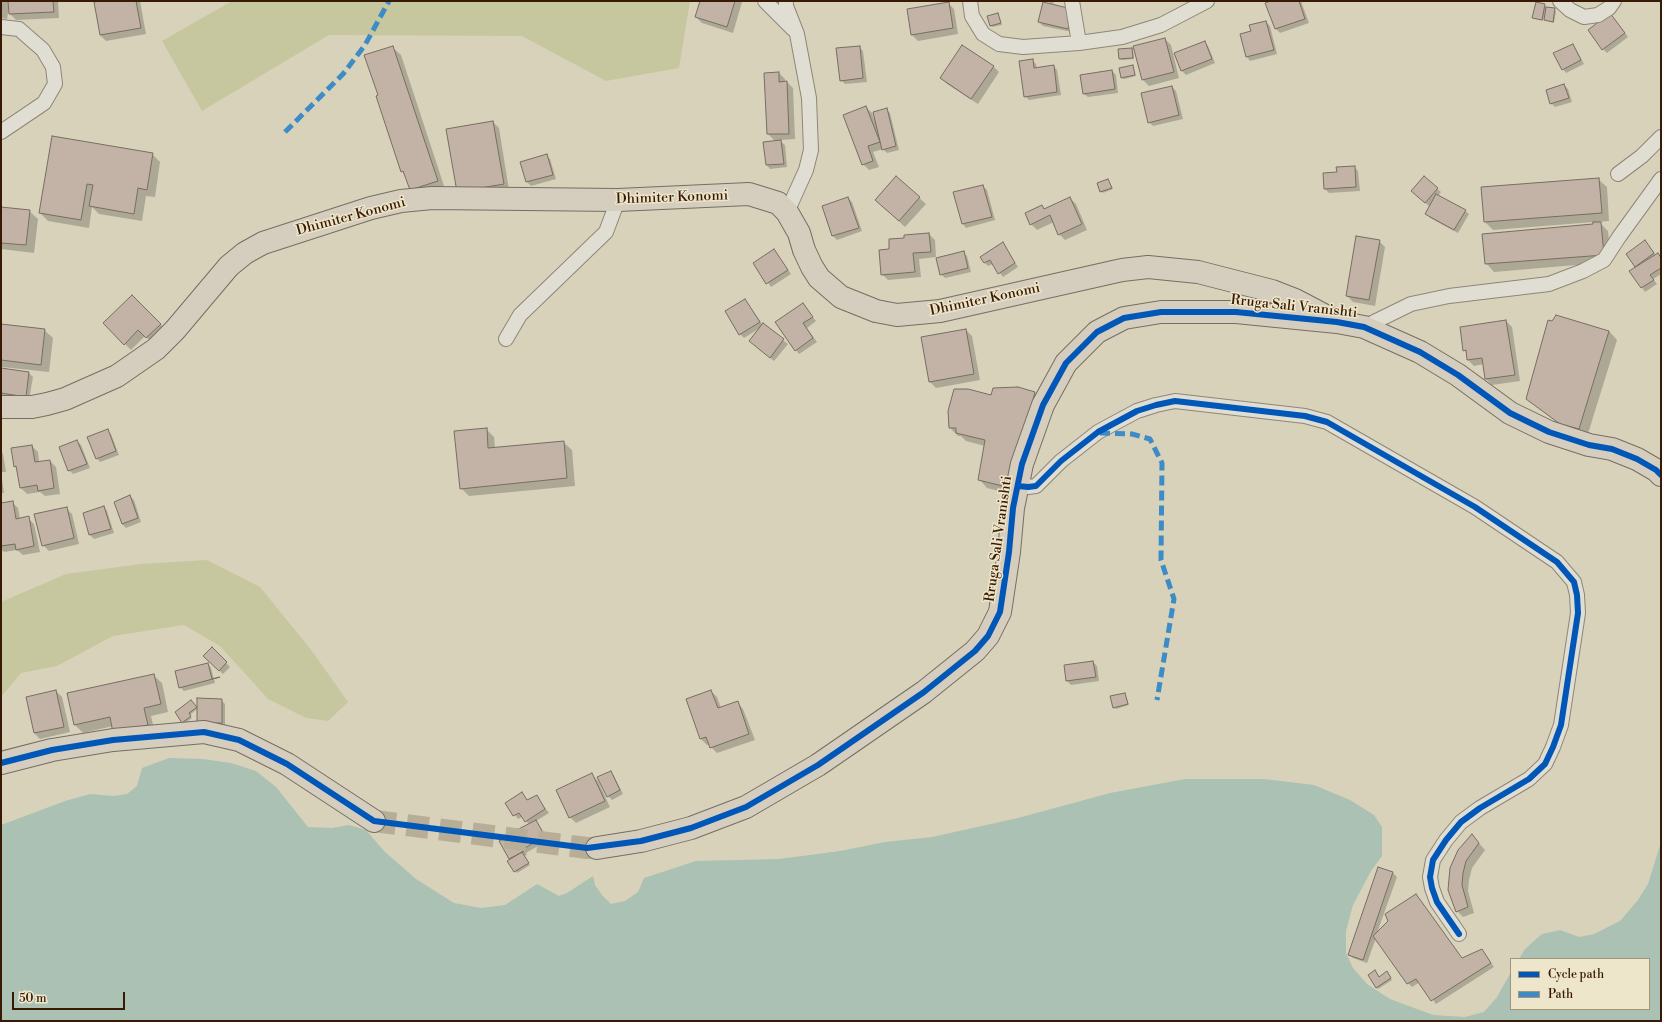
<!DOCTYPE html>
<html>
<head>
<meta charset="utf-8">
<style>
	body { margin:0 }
	#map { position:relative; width:1662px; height:1022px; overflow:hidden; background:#d8d2bb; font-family:"Libre Bodoni",serif }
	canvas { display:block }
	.frame { position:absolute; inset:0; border:2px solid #371904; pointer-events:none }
	.legend { position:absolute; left:1510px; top:958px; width:140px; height:52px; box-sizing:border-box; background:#eee6ca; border:1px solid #a5947b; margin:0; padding:5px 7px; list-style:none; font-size:12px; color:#371904 }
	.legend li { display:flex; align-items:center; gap:8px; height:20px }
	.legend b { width:20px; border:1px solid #a5947b }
	.scale { position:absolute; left:12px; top:992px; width:113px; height:18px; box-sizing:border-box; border:2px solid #371904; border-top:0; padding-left:5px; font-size:12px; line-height:14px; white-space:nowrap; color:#371904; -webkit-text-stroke:3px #eee6ca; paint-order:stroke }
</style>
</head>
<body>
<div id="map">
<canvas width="1662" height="1022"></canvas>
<div class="frame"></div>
<ul class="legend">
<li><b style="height:5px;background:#0057b8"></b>Cycle path</li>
<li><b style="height:5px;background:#3d8cc5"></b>Path</li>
</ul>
<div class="scale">50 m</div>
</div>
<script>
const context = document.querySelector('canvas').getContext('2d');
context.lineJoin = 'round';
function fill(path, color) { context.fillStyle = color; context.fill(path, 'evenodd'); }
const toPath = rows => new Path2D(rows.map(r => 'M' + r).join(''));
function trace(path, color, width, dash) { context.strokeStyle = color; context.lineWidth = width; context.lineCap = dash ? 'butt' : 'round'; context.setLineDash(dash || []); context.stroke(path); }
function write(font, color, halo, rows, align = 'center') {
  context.font = font + ' "Libre Bodoni",serif'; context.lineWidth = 3; context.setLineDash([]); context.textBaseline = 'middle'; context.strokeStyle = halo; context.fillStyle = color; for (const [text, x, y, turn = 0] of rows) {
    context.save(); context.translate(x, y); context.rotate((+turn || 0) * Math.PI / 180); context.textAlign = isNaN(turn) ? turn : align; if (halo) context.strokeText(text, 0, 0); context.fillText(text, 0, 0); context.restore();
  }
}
fill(toPath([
	[232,1,690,1,679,68,606,81,522,36,329,35,202,111,162,41],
	[207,560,260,587,312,651,348,702,328,721,306,718,268,699,220,646,184,625,113,636,57,666,21,673,1,697,1,602,66,574,141,564]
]), '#c6c79f');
fill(toPath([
	[169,758,203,759,231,763,256,771,276,787,308,827,332,828,349,825,366,830,384,851,416,879,454,903,481,908,505,905,537,884,559,896,567,893,593,876,595,885,602,895,611,904,625,901,638,892,644,878,696,861,779,859,840,851,885,842,932,837,1018,818,1110,793,1185,779,1264,779,1314,785,1350,800,1374,815,1382,827,1382,856,1371,871,1353,905,1346,931,1346,953,1353,968,1367,984,1390,999,1433,1015,1465,1017,1484,1012,1497,997,1511,972,1511,1009,1649,1009,1649,959,1519,959,1525,949,1542,934,1560,930,1579,937,1594,934,1620,921,1638,900,1648,884,1661,842,1661,1021,1,1021,1,825,65,801,90,794,114,796,127,794,137,786,142,768]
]), '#aac1b3');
fill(toPath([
	[1,1,58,1,59,18,16,20,10,14,9,7,7,19,1,18],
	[105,1,140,1,146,34,106,41,100,35],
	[701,1,740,1,742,2,733,33,702,23,696,17],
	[1046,1,1054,1,1053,4],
	[1274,1,1301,1,1309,23,1280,33,1276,29,1267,4],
	[948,3,954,9,958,34,918,41,912,35],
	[1544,5,1546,8,1556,11,1554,23,1545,20,1546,14,1545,13,1543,21,1533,17],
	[1076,13,1072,32,1043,26,1039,22],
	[998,14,1002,25,992,27,991,26],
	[1614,18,1628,37,1607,53,1603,49],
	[1266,22,1270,26,1277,54,1250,61,1247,57],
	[1165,39,1171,45,1179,78,1149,86,1143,80],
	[1204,42,1208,46,1215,63,1186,75,1182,71,1175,53],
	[1573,45,1576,49,1584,64,1566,73,1563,69],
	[392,47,401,55,445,189,419,198,402,171,379,96],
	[859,47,863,51,867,82,845,84,841,80],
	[1132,49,1133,50,1134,59,1121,60,1120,58],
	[1032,60,1036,64,1037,69,1053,66,1057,70,1061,95,1029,100,1025,96],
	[993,66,999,72,978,104,947,84,941,78],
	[1132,66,1136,76,1124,79,1122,78],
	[1112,71,1116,75,1118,93,1088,97,1084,94],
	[765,73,779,73,785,79,785,82,787,82,793,88,795,139,779,140,785,145,787,167,770,169,767,165,776,142,768,134],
	[1564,85,1568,89,1572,102,1555,107,1551,103],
	[1172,87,1176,91,1183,119,1153,126,1149,122],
	[866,107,872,113,874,119,886,109,890,113,899,150,887,153,883,149,873,152,879,167,869,170,863,164],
	[493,122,499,128,509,190,458,192],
	[53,137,152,154,160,162,155,197,146,196,142,221,99,214,92,207,89,228,48,221,40,213],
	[546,155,550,159,556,179,531,186,527,182,521,163],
	[1354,167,1358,171,1360,191,1329,193,1325,189,1338,173],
	[896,177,926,204,905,227,882,206],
	[1424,177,1441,192,1438,196,1465,211,1469,214,1458,233,1430,218,1426,214,1430,207,1416,195],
	[1598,179,1607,187,1609,221,1599,222,1608,231,1611,262,1494,272,1486,263,1594,225,1594,222,1493,230,1485,222],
	[1108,180,1113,189,1103,193,1101,191],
	[983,186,987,190,995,220,966,228,963,224],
	[848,198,852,202,862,231,837,240,833,236,824,206],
	[1070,198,1076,204,1087,230,1065,240,1059,234,1054,222,1037,230,1031,224,1041,206,1045,209],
	[1,208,29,211,38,219,34,253,1,249],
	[929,234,935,240,936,257,919,259,921,277,888,280,882,274,890,250,905,239],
	[1379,241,1385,247,1375,306,1353,302,1347,296],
	[1645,242,1656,255,1658,254,1661,258,1661,274,1653,279,1657,284,1645,292,1631,271,1637,267,1636,266],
	[1003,244,1018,267,1003,277,993,264,988,266,985,263],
	[774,250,791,274,771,287,754,263],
	[963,253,967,256,971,272,945,278,941,274],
	[132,296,166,330,153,343,145,336,131,350,104,323],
	[745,300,763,325,788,344,774,361,750,341,760,328,744,338,740,334],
	[803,305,816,321,807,328,817,342,799,354,796,350],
	[1506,321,1512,327,1520,381,1492,385,1486,379,1484,364,1474,366,1468,360,1467,353,1464,350],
	[1,325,44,330,53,338,49,372,2,367,1,369,29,373,33,377,29,400,1,396],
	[966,330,972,336,980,380,936,388,930,382],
	[1609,331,1617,340,1587,437,1569,431,1536,406,1527,398],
	[1034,392,1042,401,1019,496,987,488,979,479,985,446,966,441,961,436,958,436,950,428],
	[486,429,494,437,495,448,563,442,572,450,575,486,469,496,461,488],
	[107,430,111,434,119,455,100,462,97,458],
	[77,441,81,445,90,468,73,474,69,470],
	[32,446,38,452,39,462,50,461,56,467,60,494,45,496,40,492,27,494,21,488,18,469,15,466],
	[1,452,3,454,6,472,1,472],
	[1,473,4,493,1,493],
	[130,496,134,500,141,522,126,528,122,524,115,502],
	[12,502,18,508,20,519,28,518,34,524,40,552,23,555,17,550,4,552,1,549,1,504],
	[104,507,107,511,114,533,94,539,90,535,84,513],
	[66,508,72,514,79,544,49,551,43,545],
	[212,649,230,667,223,674,204,656],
	[1093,662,1097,666,1099,681,1071,685,1067,681],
	[208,664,211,668,215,683,184,691,180,687],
	[153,675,162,683,168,712,151,716,155,733,113,726,83,733,75,725,68,694],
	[56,691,62,697,70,732,40,739,34,733],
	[711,691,717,697,721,708,737,702,743,709,755,740,717,753,711,747,710,744,707,745,701,739],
	[1125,694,1129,705,1116,709,1114,707],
	[221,700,225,704,225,726,202,726],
	[193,703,197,709,190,715,192,718,184,724,183,722],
	[611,772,614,776,623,794,612,800,608,796],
	[592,775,598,781,610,807,576,823,570,817],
	[522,793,528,801,536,796,549,813,536,821,548,840,526,853,527,855,523,856,530,865,517,873,509,862,512,860,510,858,508,838,514,844,519,841,529,825,523,816,518,819,506,803],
	[1478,842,1485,850,1472,868,1469,880,1468,891,1474,913,1463,917,1457,911,1449,889,1449,879,1453,860,1459,851],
	[1379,868,1393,873,1397,877,1377,933,1416,895,1462,959,1482,950,1494,967,1436,1004,1420,982,1412,987,1408,983,1376,938,1367,963,1353,958,1349,955],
	[1388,974,1392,980,1378,989,1376,987,1379,978]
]), '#0003');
const building = toPath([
	[8,1,53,1,54,12,9,14,8,1],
	[99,1,136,1,141,28,100,35,94,2,99,1],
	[700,1,735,1,727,27,695,17,700,1],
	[1271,1,1299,1,1305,19,1275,29,1265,3,1271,1],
	[949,2,953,28,911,35,907,9,949,2],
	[1043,2,1072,9,1068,29,1038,22,1043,2],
	[1536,2,1545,4,1542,20,1532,18,1536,2],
	[1546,7,1555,8,1553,22,1544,20,1546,7],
	[998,13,1001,23,990,26,987,16,998,13],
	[1610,13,1625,33,1602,50,1588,30,1610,13],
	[1266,21,1274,50,1246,57,1240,34,1251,31,1249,25,1266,21],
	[1165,38,1174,72,1142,80,1133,46,1165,38],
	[1205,41,1212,59,1181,71,1174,53,1205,41],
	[1573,44,1581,60,1562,70,1553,53,1573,44],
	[962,45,994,66,971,99,940,78,962,45],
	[393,46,438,181,410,190,403,171,401,172,376,96,378,95,364,55,393,46],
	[860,46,863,78,840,81,836,48,860,46],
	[1132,48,1133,58,1119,59,1118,49,1132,48],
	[1033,59,1034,68,1054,65,1057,92,1024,97,1019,61,1033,59],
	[1133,65,1135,75,1121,78,1119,68,1133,65],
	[1112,70,1115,89,1083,94,1080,75,1112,70],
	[779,72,779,82,787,81,789,134,767,134,764,73,779,72],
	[1564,84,1569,98,1550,104,1546,90,1564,84],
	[1172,86,1179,115,1148,123,1141,93,1172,86],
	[866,106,880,142,868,146,873,161,862,165,843,115,866,106],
	[887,108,896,146,882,150,873,112,887,108],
	[493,121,504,184,457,192,446,129,493,121],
	[52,136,153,153,147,190,138,188,134,214,89,206,93,185,87,184,81,220,39,213,52,136],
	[781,140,784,164,766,165,763,142,781,140],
	[547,154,553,175,526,182,520,162,547,154],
	[1355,166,1356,187,1324,189,1323,173,1337,172,1336,167,1355,166],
	[896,176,920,197,899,221,875,200,896,176],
	[1424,176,1438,188,1425,203,1411,191,1424,176],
	[1599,178,1602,213,1484,222,1481,187,1599,178],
	[1108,179,1112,188,1100,192,1097,183,1108,179],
	[983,185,992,217,962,224,953,192,983,185],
	[1436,194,1466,210,1454,230,1425,214,1436,194],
	[848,197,859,228,832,236,822,206,848,197],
	[1070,197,1082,224,1058,235,1050,215,1030,225,1025,213,1042,205,1044,209,1070,197],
	[1,207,30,210,26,245,1,243,1,207],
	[1593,222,1601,222,1604,255,1485,264,1482,234,1593,224,1593,222],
	[929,233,931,252,913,253,915,272,881,275,879,250,889,249,889,239,904,238,904,235,929,233],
	[1356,236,1380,240,1369,300,1346,296,1356,236],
	[1645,240,1654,253,1635,267,1626,254,1645,240],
	[1003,242,1015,263,998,274,990,260,984,263,980,257,1003,242],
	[774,249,788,270,766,284,753,263,774,249],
	[964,251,968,268,940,275,936,258,964,251],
	[1658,253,1661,258,1661,268,1650,275,1654,280,1641,288,1629,271,1658,253],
	[132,295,161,324,146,338,138,330,124,345,103,323,132,295],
	[745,299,760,322,739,335,725,311,745,299],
	[803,303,813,317,803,323,813,338,795,351,775,322,803,303],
	[1556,315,1609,331,1579,429,1560,424,1526,399,1548,320,1552,321,1556,315],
	[1506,320,1515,375,1485,379,1482,358,1467,360,1466,350,1463,351,1460,327,1506,320],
	[763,323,784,339,770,358,749,341,763,323],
	[1,324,45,329,41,365,1,360,1,324],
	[966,329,974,374,929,382,921,337,966,329],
	[1,368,29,372,26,397,1,393,1,368],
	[1018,387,1035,392,1011,488,978,480,985,440,956,433,956,428,949,428,948,411,954,389,968,389,991,395,993,388,1018,387],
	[487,428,488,448,564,441,567,478,460,489,454,431,487,428],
	[108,429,116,451,96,459,87,437,108,429],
	[77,440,87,464,68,471,59,447,77,440],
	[32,445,35,462,50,460,54,488,38,491,37,485,20,488,16,466,14,467,11,448,32,445],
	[130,495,138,518,122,524,114,502,130,495],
	[13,501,16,519,29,516,34,546,16,550,15,544,1,546,1,503,13,501],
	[104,506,111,529,89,535,83,513,104,506],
	[67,507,74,538,42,546,34,514,67,507],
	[212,647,227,662,219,671,203,656,212,647],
	[1093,661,1096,677,1066,681,1064,665,1093,661],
	[208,663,212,679,220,677,179,688,175,671,208,663],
	[154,674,161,704,144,708,148,725,113,733,110,717,74,725,67,693,154,674],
	[56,690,64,727,34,733,26,697,56,690],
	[711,690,718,708,738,701,749,734,710,748,706,737,700,739,686,699,711,690],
	[1125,693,1128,704,1113,708,1110,696,1125,693],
	[197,698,222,699,222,723,197,723,197,698],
	[191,700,197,707,189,713,191,716,182,723,175,712,191,700],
	[611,771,620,790,607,797,597,777,611,771],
	[592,773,605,801,569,818,556,790,592,773],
	[522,792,527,800,537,795,545,809,525,822,519,813,513,816,505,803,522,792],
	[536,820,545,836,523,849,524,851,509,859,499,841,509,836,513,844,518,841,513,832,536,820],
	[1472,834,1479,843,1466,861,1463,873,1462,885,1468,907,1456,912,1448,890,1450,868,1458,850,1472,834],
	[522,852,529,863,514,872,507,861,522,852],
	[1378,867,1393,872,1363,960,1348,955,1378,867],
	[1416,894,1462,958,1482,949,1491,963,1431,1001,1416,979,1407,984,1373,936,1388,921,1385,914,1416,894],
	[1375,970,1379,977,1387,971,1391,978,1376,988,1368,975,1375,970]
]);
fill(building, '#c3b3a6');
trace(building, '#766e60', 1);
trace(toPath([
	[374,821,587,848,597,848]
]), '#b8ad96', 22, [22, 11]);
const minor = toPath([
	[765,1,793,29],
	[786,1,786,6,797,34,809,98,811,150,806,170,787,212],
	[970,1,972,16,983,34,999,44,1023,47,1079,43,1122,37,1161,25,1207,1],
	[1072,1,1079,43],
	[1560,1,1570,10,1584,17,1598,15,1609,8,1614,1],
	[1,27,19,29,43,50,53,67,55,84,44,103,1,132],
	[1618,174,1642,156,1661,137],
	[1364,327,1411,304,1449,296,1549,284,1583,271,1604,260,1619,237,1661,179],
	[506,339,520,315,606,232,618,200],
	[1018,486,1028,487,1036,486,1061,461,1098,432,1137,411,1156,405,1175,401,1305,416,1327,422,1475,507,1557,562,1574,582,1577,595,1578,613,1561,725,1553,747,1545,764,1529,779,1480,808,1461,822,1446,840,1433,860,1430,877,1432,888,1437,902,1459,934]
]);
const primary = toPath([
	[1,407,32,407,47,404,65,399,117,376,156,349,175,330,229,266,245,253,263,243,371,208,401,201,432,198,618,200,749,194,778,203,787,212,799,233,804,250,812,267,819,278,841,297,876,311,897,315,940,311,1122,270,1148,267,1198,272,1272,291,1295,300,1337,322],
	[1,763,52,750,113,740,204,732,239,740,287,764,374,821],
	[597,848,641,841,691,828,746,807,818,765,924,692,975,651,988,636,1000,612,1009,552,1013,508,1022,464,1043,405,1066,363,1097,332,1124,318,1161,312,1236,312,1337,322,1364,327,1420,352,1458,375,1510,413,1549,432,1589,445,1612,449,1637,459,1656,470,1661,475]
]);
trace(minor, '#8e8677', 16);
trace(primary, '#766e60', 24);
trace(minor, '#e0ded2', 14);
trace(primary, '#d5cebe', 22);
trace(toPath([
	[285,132,343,74,365,45,389,1],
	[1100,433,1132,434,1150,439,1162,463,1161,560,1174,599,1157,700]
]), '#3d8cc5', 5, [10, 5]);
trace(toPath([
	[1018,486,1028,487,1036,486,1061,461,1098,432,1137,411,1156,405,1175,401,1305,416,1327,422,1475,507,1557,562,1574,582,1577,595,1578,613,1561,725,1553,747,1545,764,1529,779,1480,808,1461,822,1446,840,1433,860,1430,877,1432,888,1437,902,1459,934],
	[1,763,52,750,113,740,204,732,239,740,287,764,374,821,587,848,641,841,691,828,746,807,818,765,924,692,975,651,988,636,1000,612,1009,552,1013,508,1022,464,1043,405,1066,363,1097,332,1124,318,1161,312,1236,312,1337,322,1364,327,1420,352,1458,375,1510,413,1549,432,1589,445,1612,449,1637,459,1656,470,1661,475]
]), '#0057b8', 6);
write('14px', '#371904', '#eee6ca', [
	["Dhimiter Konomi",672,198,-2],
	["Dhimiter Konomi",351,217,-15],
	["Dhimiter Konomi",985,300,-12],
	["Rruga Sali Vranishti",1294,307,6],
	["Rruga Sali Vranishti",999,539,-82]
]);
</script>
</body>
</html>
